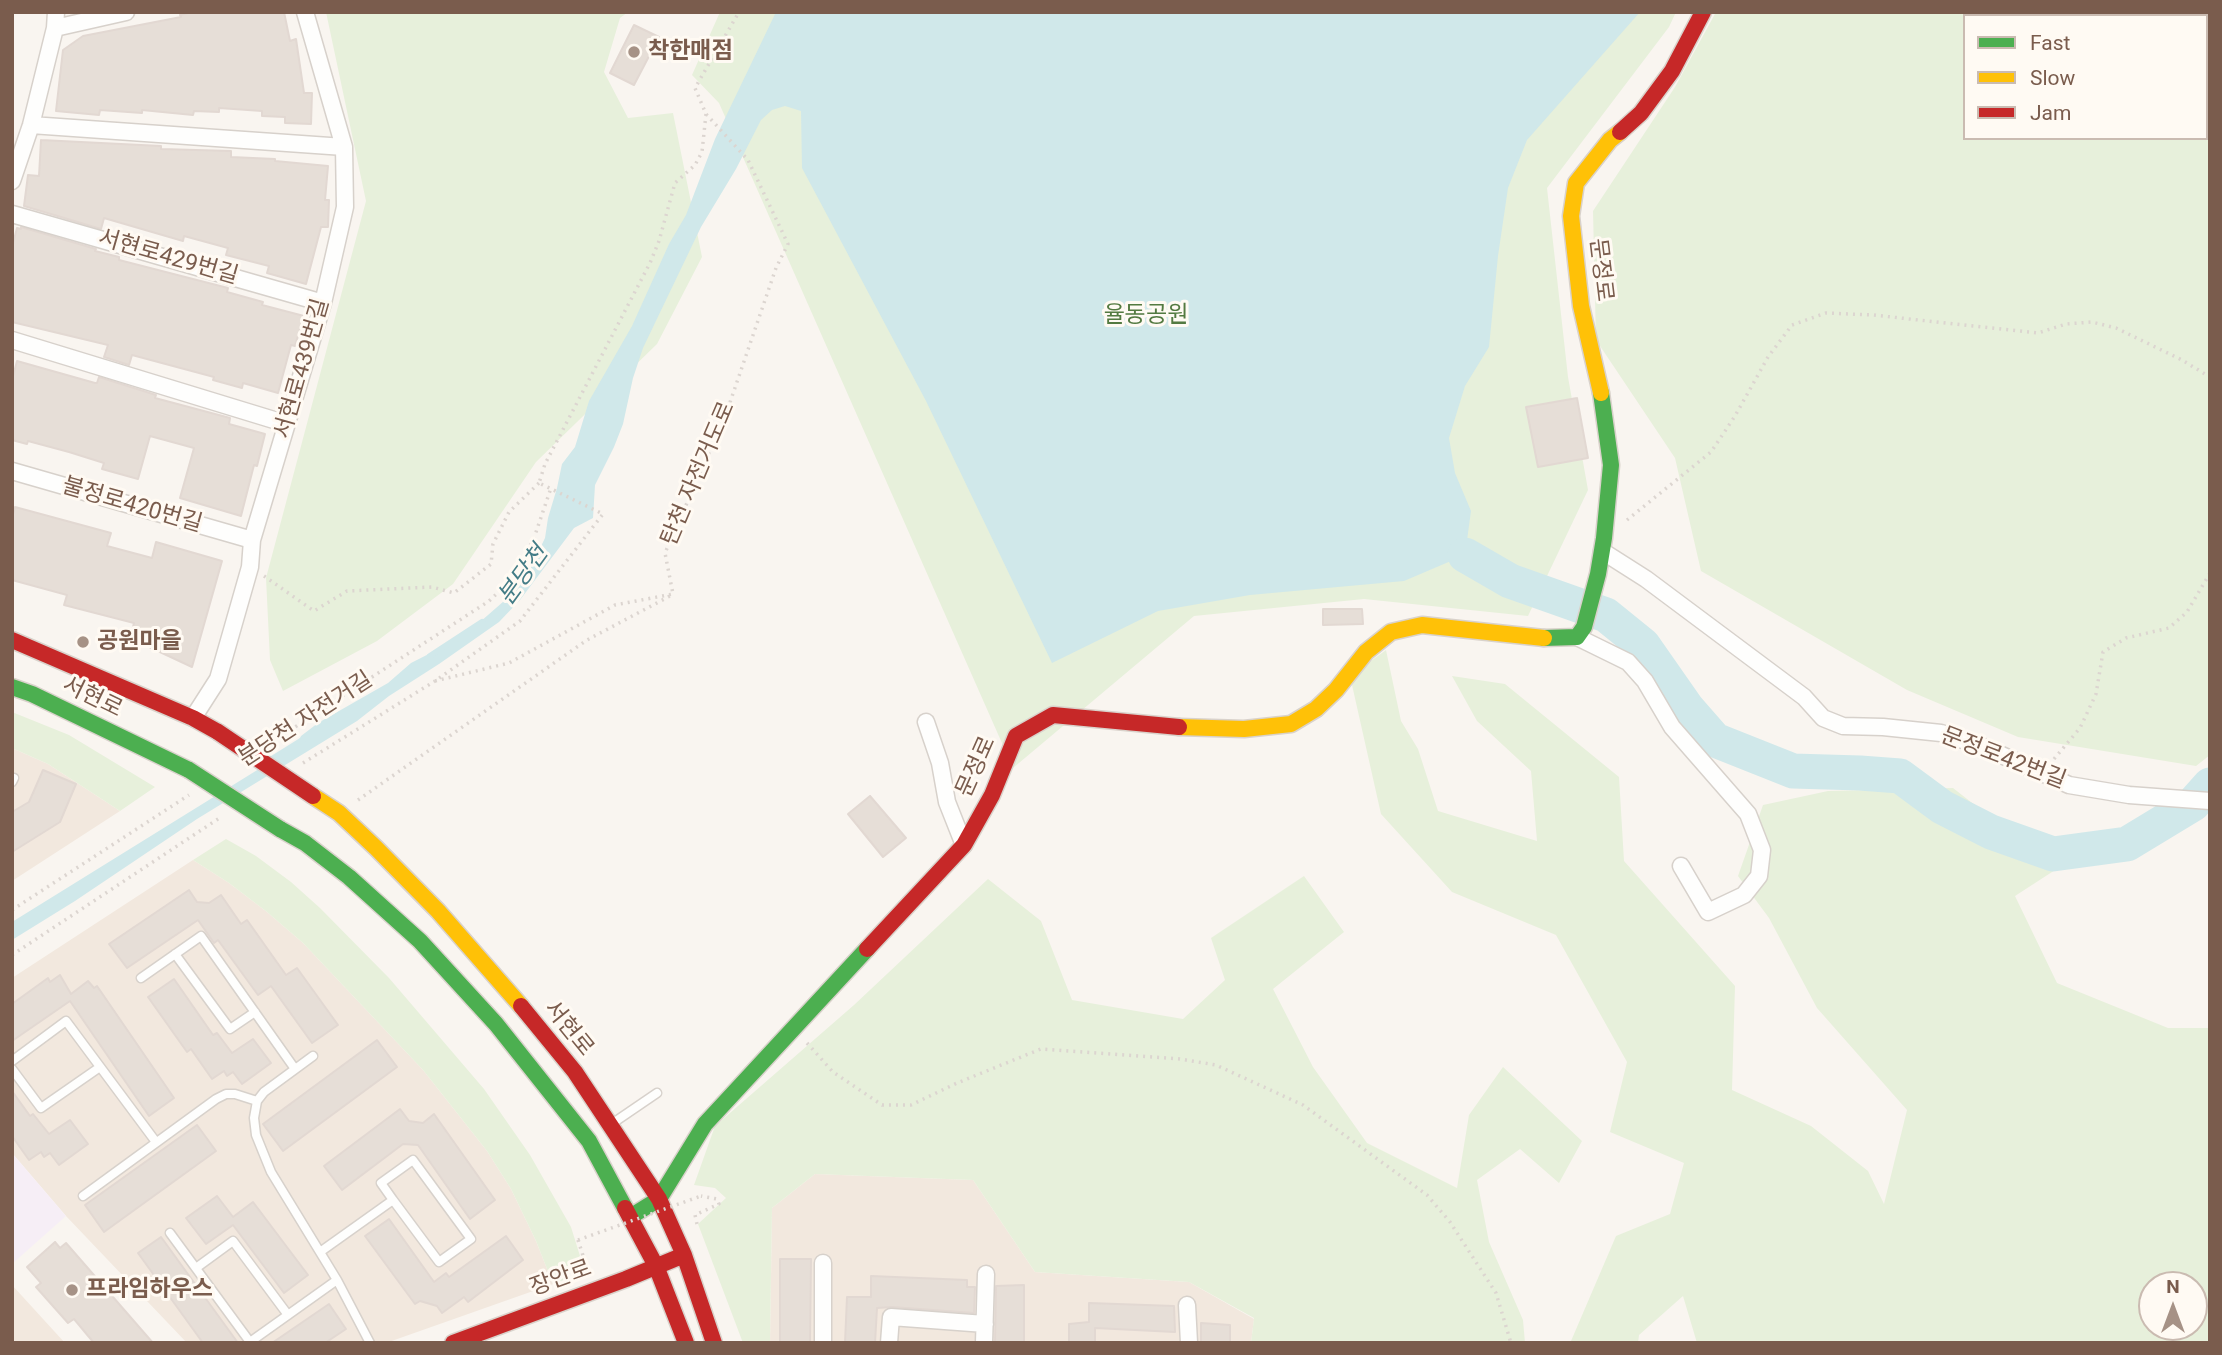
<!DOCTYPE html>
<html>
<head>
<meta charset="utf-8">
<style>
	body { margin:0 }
	#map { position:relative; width:2222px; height:1355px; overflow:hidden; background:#f9f5f0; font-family:Roboto,sans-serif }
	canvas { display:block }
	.frame { position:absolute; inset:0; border:14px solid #7a5c4d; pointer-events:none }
	.legend { position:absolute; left:1963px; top:14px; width:245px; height:126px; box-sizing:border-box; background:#fffaf3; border:2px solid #cabbb1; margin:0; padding:9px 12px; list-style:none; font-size:21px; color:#7a5c4d }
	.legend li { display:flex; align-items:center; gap:14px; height:35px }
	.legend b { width:35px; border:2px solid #cabbb1 }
	.north { position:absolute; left:2138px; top:1271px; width:70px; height:70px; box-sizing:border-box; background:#fffaf3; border:2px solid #cabbb1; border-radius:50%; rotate:0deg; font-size:19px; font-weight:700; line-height:28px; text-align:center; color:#7a5c4d }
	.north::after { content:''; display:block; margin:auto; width:24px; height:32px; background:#a69286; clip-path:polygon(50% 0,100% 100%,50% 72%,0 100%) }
</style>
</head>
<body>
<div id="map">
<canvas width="2222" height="1355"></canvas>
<div class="frame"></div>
<ul class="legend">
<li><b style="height:9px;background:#4caf50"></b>Fast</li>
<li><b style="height:9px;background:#ffc107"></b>Slow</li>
<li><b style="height:9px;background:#c62828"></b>Jam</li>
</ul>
<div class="north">N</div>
</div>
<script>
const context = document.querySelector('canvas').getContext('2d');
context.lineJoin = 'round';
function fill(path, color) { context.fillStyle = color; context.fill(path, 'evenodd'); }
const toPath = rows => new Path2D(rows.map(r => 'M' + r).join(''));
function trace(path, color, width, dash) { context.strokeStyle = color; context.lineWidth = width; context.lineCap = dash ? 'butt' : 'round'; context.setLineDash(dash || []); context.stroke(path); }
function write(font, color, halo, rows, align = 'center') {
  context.font = font + ' Roboto,"Noto Sans KR",sans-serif'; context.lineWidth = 6; context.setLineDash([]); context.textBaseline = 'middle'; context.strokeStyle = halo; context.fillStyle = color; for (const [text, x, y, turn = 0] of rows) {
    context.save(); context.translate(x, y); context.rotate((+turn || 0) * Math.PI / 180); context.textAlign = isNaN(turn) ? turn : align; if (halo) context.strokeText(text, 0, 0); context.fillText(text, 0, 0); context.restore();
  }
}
fill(toPath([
	[12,748,48,764,120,811,12,881],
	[193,860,229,883,267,912,303,943,423,1070,487,1151,511,1189,536,1241,553,1284,386,1343,187,1343,66,1216,12,1153,12,978],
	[815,1174,973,1180,1035,1272,1189,1282,1254,1319,1251,1343,770,1343,772,1208],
	[12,1285,65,1343,12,1343]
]), '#f2e8de');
fill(toPath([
	[12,1153,66,1216,12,1264]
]), '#f6eef6');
fill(toPath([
	[326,12,628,12,620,18,604,72,628,118,673,113,702,257,657,344,536,462,453,584,377,641,283,691,270,660,266,578,366,201],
	[720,12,1676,12,1669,27,1547,188,1568,377,1588,490,1528,616,1364,599,1194,616,1013,768,719,103,692,75],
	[1716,12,2210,12,2210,755,2196,766,2018,737,1907,690,1701,571,1675,458,1596,340,1593,211,1675,87],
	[1965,16,2206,16,2206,138,1965,138],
	[1386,650,1401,721,1418,749,1438,811,1537,841,1531,771,1477,721,1452,676,1505,684,1619,777,1624,861,1735,986,1732,1090,1811,1126,1868,1171,1884,1204,1907,1110,1817,1008,1769,918,1738,876,1763,805,1828,791,1953,788,2026,845,2086,850,2015,896,2057,983,2168,1028,2210,1028,2210,1343,1697,1343,1683,1296,1639,1335,1638,1343,1572,1343,1571,1341,1616,1236,1670,1214,1684,1163,1610,1132,1627,1062,1556,935,1452,892,1381,814,1350,676],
	[2152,1285,2194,1285,2194,1327,2152,1327],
	[12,712,69,735,155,787,120,811,48,764,12,748],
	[226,839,256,856,291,882,320,908,389,978,484,1089,530,1155,571,1227,580,1256,566,1279,553,1284,536,1241,511,1189,487,1151,423,1070,303,943,267,912,229,883,193,860],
	[1304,876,1344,932,1273,989,1313,1067,1367,1143,1457,1188,1469,1115,1503,1067,1582,1141,1559,1183,1520,1149,1477,1180,1489,1242,1523,1320,1525,1343,1251,1343,1254,1318,1189,1282,1035,1272,973,1180,815,1174,772,1208,770,1343,743,1343,698,1224,726,1198,715,1188,694,1185,715,1126,854,1005,988,879,1041,921,1072,1000,1183,1019,1225,980,1211,938]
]), '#e7f0db');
fill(toPath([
	[776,12,1640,12,1527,140,1508,188,1498,256,1489,347,1465,386,1449,438,1455,473,1471,511,1465,555,1404,581,1250,595,1158,611,1052,663,926,401,802,168,801,111,785,106,772,110,761,120,736,169,701,227,643,348,633,378,623,424,614,447,595,485,593,518,574,528,520,600,499,622,439,664,389,696,357,721,197,819,75,901,12,940,12,922,296,746,301,736,318,723,388,683,411,663,464,636,512,594,528,573,545,538,548,518,557,488,562,464,575,447,589,401,632,326,669,244,686,215,715,139]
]), '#d0e8ea');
trace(toPath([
	[430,656,482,622],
	[272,759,304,739]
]), '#d0e8ea', 6);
trace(toPath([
	[1465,555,1510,581,1606,615,1643,645,1687,708,1715,740,1793,771,1860,773,1900,776,1942,807,1991,832,2053,854,2127,844,2193,804,2210,785]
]), '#d0e8ea', 35);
const building = toPath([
	[192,12,284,12,290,41,296,39,304,93,312,93,311,124,285,123,285,117,262,116,262,111,219,108,219,112,194,111,193,115,142,110,142,113,100,110,99,115,56,111,63,50,83,36,181,17,180,15,192,12],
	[634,25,659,37,634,85,610,73,634,25],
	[41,140,161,146,161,149,231,151,231,157,275,159,275,161,328,166,325,200,329,200,328,227,321,227,306,284,267,273,269,266,226,255,228,248,184,236,183,241,104,218,101,229,24,206,28,175,39,176,41,140],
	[21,227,96,249,95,251,119,257,119,260,228,288,227,292,263,302,262,305,304,316,295,346,291,345,278,393,243,383,242,388,213,380,214,377,132,355,129,365,104,357,108,345,12,322,12,247,17,228,21,229,21,227],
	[17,361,95,383,97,383,99,377,156,395,155,398,230,418,229,424,265,434,257,466,254,465,241,516,180,498,194,448,150,436,138,479,102,469,104,463,69,452,28,441,27,444,12,440,12,380,17,361],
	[1577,398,1588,458,1538,467,1526,407,1577,398],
	[15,507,111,533,107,546,152,558,156,542,222,561,192,667,130,638,134,623,64,605,67,595,12,580,12,518,15,507],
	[1323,609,1362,609,1363,624,1323,625,1323,609],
	[43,770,76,784,60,822,12,852,12,812,29,802,43,770],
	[870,796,906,838,883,857,848,814,870,796],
	[189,890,197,902,209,903,221,895,241,924,247,920,286,975,297,968,338,1025,312,1043,271,986,258,995,218,940,214,943,198,920,127,968,109,944,189,890],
	[60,975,71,994,88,981,94,988,97,986,174,1098,149,1116,70,1001,12,1041,12,1004,48,978,50,982,60,975],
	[174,979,213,1035,217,1033,232,1053,253,1039,271,1063,242,1084,233,1072,227,1076,224,1071,212,1079,191,1049,187,1052,148,997,174,979],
	[377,1040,397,1067,283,1151,263,1124,377,1040],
	[12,1091,30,1116,33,1114,49,1134,70,1120,88,1144,59,1165,50,1153,44,1157,41,1152,29,1160,12,1136,12,1091],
	[400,1109,409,1121,423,1123,434,1114,495,1200,470,1219,418,1145,403,1144,342,1190,324,1166,400,1109],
	[197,1125,216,1151,104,1232,85,1205,197,1125],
	[217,1196,233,1217,253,1202,308,1275,284,1293,233,1225,206,1244,186,1218,217,1196],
	[389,1219,434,1282,446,1273,449,1277,506,1236,523,1260,468,1302,464,1297,442,1313,437,1306,420,1301,415,1304,365,1236,389,1219],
	[161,1237,238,1343,203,1343,138,1253,161,1237],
	[55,1242,60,1248,66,1243,153,1343,94,1343,74,1319,68,1323,36,1287,41,1283,27,1267,55,1242],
	[780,1259,811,1259,810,1343,780,1343,780,1259],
	[871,1276,967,1280,967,1287,975,1287,974,1313,892,1307,877,1308,875,1343,845,1343,847,1297,871,1297,871,1276],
	[1024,1285,1024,1343,995,1343,996,1286,1024,1285],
	[1089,1303,1174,1306,1175,1332,1095,1328,1095,1343,1069,1343,1069,1324,1089,1322,1089,1303],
	[329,1304,346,1329,325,1343,272,1343,329,1304],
	[1201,1323,1230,1325,1230,1343,1201,1343,1201,1323]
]);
fill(building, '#e6ded7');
trace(building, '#e2d8d2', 2);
const lane = toPath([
	[12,782,14,778],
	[175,954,230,1029,255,1012],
	[141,978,201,936,295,1069],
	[313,1056,264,1092,257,1101,254,1118,256,1135,271,1172,337,1280,370,1343],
	[12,1061,66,1021,156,1142],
	[12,1069,41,1108,100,1067],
	[613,1123,657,1093],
	[83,1196,216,1099,226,1094,235,1094,257,1101],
	[170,1233,250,1342,337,1280],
	[320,1252,393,1200,439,1262,471,1239,413,1160,381,1183,393,1200],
	[196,1268,233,1241,288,1315]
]);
const street = toPath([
	[55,28,126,12],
	[31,125,344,147],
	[12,181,31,125,55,28,56,12],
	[12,214,323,303],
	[12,340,287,424],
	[12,471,252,540],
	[1602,551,1646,579,1804,697,1823,718,1843,726,1883,727,1941,733,1979,745,2069,785,2129,795,2210,801],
	[1577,637,1628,662,1645,681,1672,727,1748,814,1762,850,1759,876,1744,895,1708,912,1681,866],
	[193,718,218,679,250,567,252,540,323,303,345,207,344,147,305,12],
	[926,722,940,763,947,802,964,845],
	[823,1263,823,1343],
	[1187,1305,1189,1343],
	[889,1343,891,1317,985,1324],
	[984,1343,986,1274]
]);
const fast = toPath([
	[1544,638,1577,637,1584,627,1598,574,1604,538,1611,465,1601,393],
	[12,687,32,694,189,770],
	[280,829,305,843,349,877,420,941,496,1024,589,1141,625,1208],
	[630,1217,659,1199,705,1124,867,949]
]);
const slow = toPath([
	[1601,393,1581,306,1571,216,1576,183,1610,140,1620,132],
	[1179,727,1244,729,1291,724,1316,709,1336,690,1366,652,1391,632,1422,625,1544,638],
	[313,796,339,813,376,848,438,911,521,1006]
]);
const jam = toPath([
	[1620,132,1641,113,1672,71,1703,12],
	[12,640,193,718,218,732],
	[867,949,964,845,992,795,1016,736,1053,715,1179,727],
	[521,1006,575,1072,659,1199,684,1255,714,1343],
	[625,1208,656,1266,686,1343],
	[453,1343,626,1279,684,1255]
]);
trace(lane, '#d7d1cb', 11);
trace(street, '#d7d1cb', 19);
trace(fast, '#d9d2cb', 19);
trace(slow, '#d9d2cb', 19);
trace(jam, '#d9d2cb', 19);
trace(toPath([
	[706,114,702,152,695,165,675,183,659,241,650,263,545,464,539,483,603,514,520,621,435,681,509,663,615,605,673,594,665,553,726,414,776,268,788,244,748,160,706,114,695,88,739,12],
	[1627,520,1711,452,1735,416,1768,357,1792,325,1826,313,1873,315,2038,333,2066,324,2092,322,2116,328,2182,360,2210,377],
	[264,576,314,611,347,591,432,587,454,593,491,564,493,544,509,512,539,483],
	[272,742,489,601,506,585,521,565,534,538,551,488],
	[2054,759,2080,728,2096,694,2103,652,2126,638,2169,628,2187,612,2210,573],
	[303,763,435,681],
	[358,800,587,640,670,596],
	[12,910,189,795],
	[12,955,221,817],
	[807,1043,833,1072,882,1105,911,1105,957,1083,1041,1049,1180,1059,1216,1065,1303,1105,1427,1195,1450,1222,1496,1293,1511,1343],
	[697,1224,695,1215,719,1204,717,1199,701,1196],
	[578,1240,588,1271]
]), '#dcd5d0', 3.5, [2, 5]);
trace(lane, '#fefefd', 8);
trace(street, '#fefefd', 16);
trace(fast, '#4caf50', 16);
trace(slow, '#ffc107', 16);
trace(jam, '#c62828', 16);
const fastBridge = toPath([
	[189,770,280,829]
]);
const jamBridge = toPath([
	[218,732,313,796]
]);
trace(fastBridge, '#dad1cc', 19, []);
trace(jamBridge, '#dad1cc', 19, []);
trace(toPath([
	[578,1240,701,1196]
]), '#dcd5d0', 3.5, [2, 5]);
trace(fastBridge, '#4caf50', 16);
trace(jamBridge, '#c62828', 16);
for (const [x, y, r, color] of [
	[634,52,7,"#a69286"],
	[83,642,7,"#a69286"],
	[72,1290,7,"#a69286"]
]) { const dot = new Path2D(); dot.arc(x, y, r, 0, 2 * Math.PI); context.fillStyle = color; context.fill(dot); trace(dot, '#fffaf3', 2.5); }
write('bold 23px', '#7a5c4d', '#fffaf3', [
	["착한매점",648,52],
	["공원마을",97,642],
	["프라임하우스",86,1290]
], 'left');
write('23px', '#7a5c4d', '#fffaf3', [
	["서현로429번길",168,258,16],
	["문정로",1600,270,83],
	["서현로439번길",303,369,-74],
	["탄천 자전거도로",699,474,-67],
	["불정로420번길",132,506,16],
	["서현로",92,698,26],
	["분당천 자전거길",306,720,-33],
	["문정로42번길",2003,759,21],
	["문정로",977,767,-66],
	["서현로",568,1029,51],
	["장안로",561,1279,-20]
]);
write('23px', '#537a41', '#fffaf3', [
	["율동공원",1146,316]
]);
write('italic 24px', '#437c86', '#fffaf3', [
	["분당천",524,576,-54]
]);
</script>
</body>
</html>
